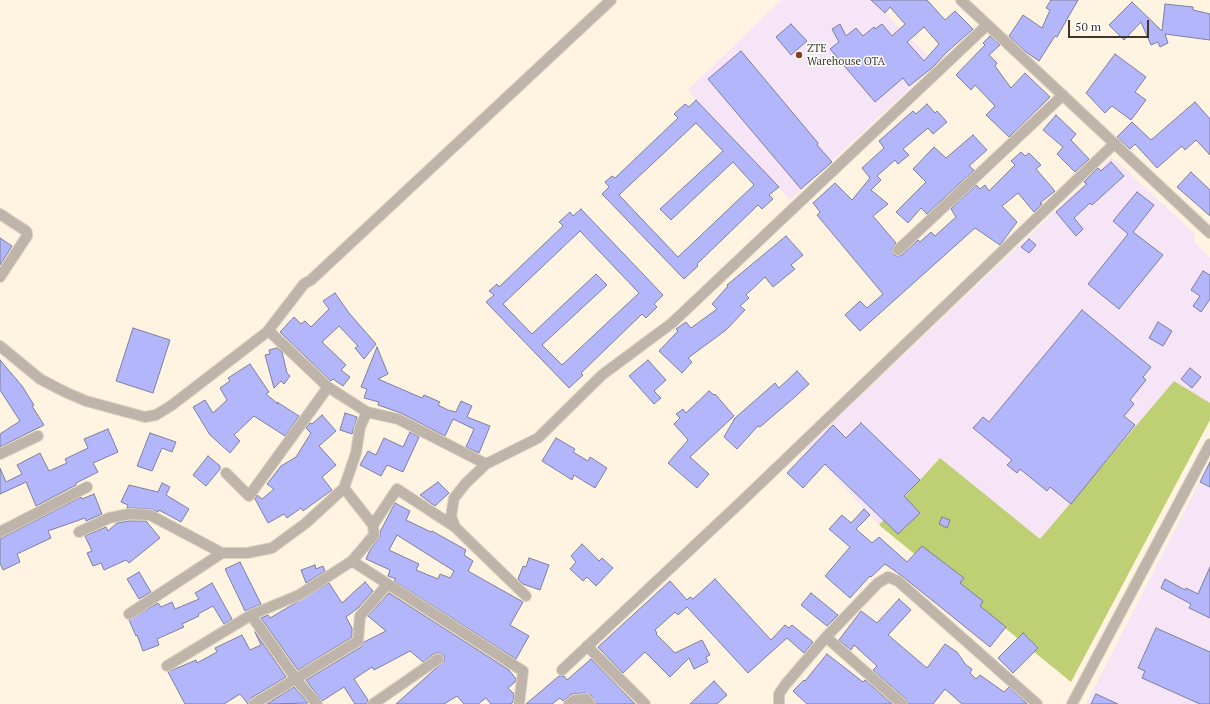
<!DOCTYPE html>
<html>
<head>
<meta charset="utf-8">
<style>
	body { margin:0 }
	#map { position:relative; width:1210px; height:704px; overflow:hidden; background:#fef4e1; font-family:"PT Serif",serif }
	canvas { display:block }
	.scale { position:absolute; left:1068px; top:20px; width:81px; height:18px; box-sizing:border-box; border:2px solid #3d362a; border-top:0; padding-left:5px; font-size:12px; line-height:14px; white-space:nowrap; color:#3d362a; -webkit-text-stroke:3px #fff; paint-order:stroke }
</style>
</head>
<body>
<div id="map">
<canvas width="1210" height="704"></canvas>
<div class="scale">50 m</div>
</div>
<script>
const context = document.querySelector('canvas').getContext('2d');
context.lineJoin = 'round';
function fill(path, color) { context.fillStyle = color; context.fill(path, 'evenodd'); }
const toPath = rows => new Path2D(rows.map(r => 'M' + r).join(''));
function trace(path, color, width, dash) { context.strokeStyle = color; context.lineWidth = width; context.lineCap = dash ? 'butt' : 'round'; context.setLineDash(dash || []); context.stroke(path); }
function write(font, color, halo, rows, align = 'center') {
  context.font = font + ' "PT Serif",serif'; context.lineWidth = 3; context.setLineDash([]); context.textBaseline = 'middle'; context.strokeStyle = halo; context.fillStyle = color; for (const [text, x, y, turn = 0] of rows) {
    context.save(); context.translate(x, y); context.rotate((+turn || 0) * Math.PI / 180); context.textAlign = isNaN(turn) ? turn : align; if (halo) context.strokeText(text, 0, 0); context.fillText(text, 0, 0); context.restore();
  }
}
fill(toPath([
	[781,0,872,0,936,64,790,200,688,90],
	[1112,157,1194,233,1195,242,1210,258,1210,403,1174,381,1040,540,940,458,879,525,807,447],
	[1210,461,1210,704,1086,704]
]), '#f5e5f7');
fill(toPath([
	[1174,381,1210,403,1210,420,1071,682,879,525,940,458,1040,539]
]), '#bfcf73');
const building = toPath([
	[871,0,927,0,945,20,955,11,973,29,947,52,932,68,909,86,903,78,875,102,830,49,839,42,832,29,840,24,846,36,856,28,863,36,874,27,875,29,882,24,892,36,905,24,890,7,885,13,871,0],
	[924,27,939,44,924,61,907,42,924,27],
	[1051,0,1078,0,1057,37,1055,36,1039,61,1026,52,1009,36,1023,15,1042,28,1050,10,1046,8,1051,0],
	[1132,2,1162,31,1165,4,1193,7,1193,10,1210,14,1210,40,1165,34,1168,43,1160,47,1158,42,1151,45,1141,22,1124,40,1109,25,1132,2],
	[791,24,807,41,791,55,776,37,791,24],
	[990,36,1000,45,989,55,997,63,995,66,1011,88,1025,73,1050,97,1009,137,986,115,995,106,975,85,971,90,956,75,985,45,983,43,990,36],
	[741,51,818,143,817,145,832,162,801,189,708,79,741,51],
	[1115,54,1146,77,1135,92,1146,100,1131,120,1112,106,1105,113,1086,93,1115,54],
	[696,100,779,187,769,195,773,199,762,209,758,205,697,264,698,266,684,279,602,194,609,187,605,182,612,176,615,178,678,118,674,114,685,104,689,107,696,100],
	[696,123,723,151,660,209,671,220,733,162,754,185,678,257,619,195,696,123],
	[1195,102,1210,119,1210,155,1196,140,1185,150,1182,146,1157,168,1135,144,1130,149,1117,137,1132,122,1151,140,1195,102],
	[927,104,935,113,937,111,947,122,933,134,928,128,903,149,909,155,898,164,895,160,877,176,881,180,871,190,888,204,873,216,896,243,892,249,894,255,897,256,902,255,918,240,920,242,931,232,935,236,956,217,951,209,976,185,980,189,985,185,989,191,1015,165,1011,161,1021,152,1025,156,1029,153,1041,165,1036,169,1055,191,1040,203,1042,204,1034,212,1018,193,1002,206,1017,222,1000,245,975,228,860,331,845,315,860,301,867,308,883,294,817,215,820,212,813,203,835,183,852,200,870,178,862,168,884,148,879,141,913,111,916,114,927,104],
	[1056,115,1076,134,1071,140,1089,159,1075,172,1057,154,1063,147,1043,130,1056,115],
	[973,135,987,150,969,166,974,170,927,214,921,208,908,223,896,212,926,182,913,169,934,147,946,158,973,135],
	[1111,162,1124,176,1092,205,1090,203,1074,218,1083,229,1076,236,1056,212,1087,184,1084,182,1098,168,1101,171,1111,162],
	[1191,172,1210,190,1210,216,1177,187,1191,172],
	[1137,192,1154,205,1133,232,1163,255,1119,309,1088,284,1128,234,1113,221,1137,192],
	[581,209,663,295,654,304,657,307,646,318,642,314,581,373,583,375,569,388,486,302,494,295,489,291,497,284,499,287,563,226,559,222,570,212,573,216,581,209],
	[580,231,639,293,562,365,542,345,607,285,596,274,532,334,503,304,580,231],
	[786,236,803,255,791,265,795,269,773,287,765,277,746,295,749,298,740,306,745,310,726,330,688,358,692,362,682,373,659,351,678,331,676,329,686,322,691,328,717,309,712,304,728,286,727,285,786,236],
	[0,238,12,246,0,265,0,238],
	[1029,239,1036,245,1029,253,1021,247,1029,239],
	[1203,271,1210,275,1210,299,1201,312,1193,306,1200,296,1191,290,1203,271],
	[335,293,349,313,376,344,364,359,355,348,358,346,339,326,322,342,346,365,341,370,350,377,343,386,333,379,331,381,280,332,294,317,301,324,305,321,311,327,329,309,323,301,335,293],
	[1082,310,1151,367,1143,377,1146,380,1130,400,1134,404,1124,416,1135,425,1071,504,1050,487,1047,491,1020,469,1017,473,1007,465,1012,460,973,428,983,417,989,422,1082,310],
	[1158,322,1172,331,1163,346,1149,338,1158,322],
	[133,328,170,340,153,393,116,381,133,328],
	[377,347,388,374,378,379,422,398,424,395,440,402,438,405,448,410,456,412,461,401,472,406,467,417,490,426,479,453,466,447,474,429,453,419,445,436,401,413,378,405,379,402,364,398,367,389,361,387,377,347],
	[277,348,282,352,287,373,290,376,284,384,281,381,274,388,265,355,270,354,269,350,277,348],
	[0,360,22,386,34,405,32,406,44,425,0,447,0,434,20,421,0,390,0,360],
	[648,360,666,380,654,391,661,398,654,404,629,376,648,360],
	[250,364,269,392,266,394,278,404,277,402,299,416,285,436,254,416,234,435,240,441,230,453,210,435,193,407,205,400,213,413,227,400,220,388,230,381,228,378,250,364],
	[1190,368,1201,377,1192,388,1181,379,1190,368],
	[797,371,809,384,796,396,760,427,758,426,737,449,724,437,735,418,775,383,779,388,797,371],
	[709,391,714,395,715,394,734,416,690,457,709,474,697,488,668,463,688,440,674,424,680,418,676,414,683,409,686,413,709,391],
	[345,413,357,417,352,434,340,430,345,413],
	[322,415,336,431,319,446,336,465,322,477,332,490,303,511,301,508,287,518,284,514,268,523,255,499,257,495,262,499,274,489,267,484,281,466,296,457,311,433,306,428,310,423,312,424,322,415],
	[861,423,920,480,904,496,920,513,898,534,825,464,803,488,787,473,833,425,846,438,861,423],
	[108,429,118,452,93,463,98,472,76,483,76,485,36,506,26,482,0,494,0,468,6,482,22,474,17,465,40,453,49,471,67,463,65,459,88,448,84,439,108,429],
	[410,432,419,437,403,472,387,465,381,476,360,465,368,451,376,455,384,438,403,447,410,432],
	[150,433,176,442,172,452,162,448,152,471,137,466,150,433],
	[556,438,575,449,573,452,588,461,590,457,607,468,595,488,574,475,572,480,542,461,556,438],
	[208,456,220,466,220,469,206,486,193,475,208,456],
	[1210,462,1210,487,1200,482,1210,462],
	[438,482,449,493,435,506,420,495,438,482],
	[162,483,170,487,166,495,189,509,181,522,159,510,158,512,150,509,127,508,128,505,121,502,129,485,158,492,162,483],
	[94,494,102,514,86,521,85,518,48,531,51,538,17,554,20,562,3,570,0,563,0,539,81,497,82,499,94,494],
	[395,503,410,511,406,520,431,532,432,531,466,550,464,555,473,561,468,571,523,602,510,625,529,636,516,659,394,581,396,579,388,576,390,570,366,559,370,550,380,537,380,532,395,503],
	[397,535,454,571,450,578,440,574,438,579,416,570,419,564,389,550,397,535],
	[864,509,870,515,856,529,872,543,879,537,907,562,922,546,964,578,960,583,983,601,980,606,1006,627,990,647,902,576,885,564,871,577,870,576,850,598,825,576,850,547,829,529,842,515,851,523,864,509],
	[942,517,950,520,947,528,939,524,942,517],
	[129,521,146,521,160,538,129,563,126,560,104,570,101,563,93,566,87,553,92,551,85,536,106,527,108,531,117,523,129,521],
	[582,544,599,561,602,558,613,568,596,586,587,577,583,581,570,569,576,562,571,556,582,544],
	[529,558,549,565,540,590,523,584,518,579,523,566,526,567,529,558],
	[240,562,261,604,245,611,225,569,240,562],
	[315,565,316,569,323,566,325,571,306,583,301,570,315,565],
	[1210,567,1210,618,1189,608,1191,604,1161,588,1165,579,1185,590,1186,588,1198,594,1210,567],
	[139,572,151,592,139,599,127,579,139,572],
	[715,579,771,640,785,625,789,628,792,625,813,642,804,653,787,638,748,673,687,607,678,615,675,612,655,630,657,633,656,634,675,653,702,640,710,655,706,657,708,662,694,669,689,658,670,677,645,652,623,673,598,647,670,581,687,600,690,597,693,599,715,579],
	[365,582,373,591,358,608,346,617,352,628,352,637,298,670,261,618,268,615,270,618,329,583,342,603,365,582],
	[212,583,232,619,224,624,213,606,198,614,199,616,182,624,184,627,157,639,159,645,143,651,137,635,136,636,129,620,158,603,161,607,172,602,175,609,199,599,195,593,212,583],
	[389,593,509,670,516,679,515,682,508,688,514,694,513,702,511,704,491,704,486,698,478,704,464,704,457,696,444,704,396,704,444,661,444,656,440,653,435,653,423,662,410,651,374,670,372,667,354,679,368,700,367,704,355,704,344,687,322,701,306,680,361,647,364,642,386,631,368,616,389,593],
	[811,593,838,615,827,626,801,605,811,593],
	[899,599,911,610,888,635,927,668,945,644,957,652,966,665,972,669,970,673,976,679,980,675,1004,692,1009,687,1027,704,962,704,945,689,933,704,908,704,906,699,873,670,877,666,854,645,851,650,839,640,861,611,877,623,899,599],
	[1156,628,1210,652,1210,704,1200,704,1142,678,1145,671,1138,668,1156,628],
	[255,632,286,677,251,698,248,704,240,694,224,704,185,704,168,672,196,660,197,663,217,652,215,648,242,635,250,650,261,645,255,632],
	[1023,633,1038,648,1013,673,998,658,1023,633],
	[827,654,863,682,865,680,892,704,807,704,793,691,804,680,805,681,827,654],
	[591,659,635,704,596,704,591,695,585,693,572,694,563,701,560,698,552,704,526,704,559,676,564,676,567,680,591,659],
	[714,681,727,695,717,704,690,704,714,681],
	[294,687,308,703,267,704,294,687],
	[1096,694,1118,704,1091,704,1096,694]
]);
fill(building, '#b4b6fb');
trace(building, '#7e7f9d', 1);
const minor = toPath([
	[961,0,1210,233],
	[0,214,26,231,27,233,27,236,0,277],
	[898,250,1063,95],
	[267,332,304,284,311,280,611,0],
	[0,346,40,379,65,392,86,401,145,417,156,415,172,405,267,332,271,333,328,387,367,412],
	[0,454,38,436],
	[226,473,249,496,328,387],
	[344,488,356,453,360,427,367,412,398,419,486,464],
	[373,525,397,489,455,527],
	[0,532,87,487],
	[79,532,109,518,129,514,150,515,222,553],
	[352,561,523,671,519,704],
	[526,596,455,527,451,516,454,498,466,483,486,464,538,438,602,375,672,323,987,25],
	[129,614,222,553,247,553,272,548,306,523,344,488,373,525,374,535,352,561,299,595,251,615,167,666],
	[251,615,296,679,317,704],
	[826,637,902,704],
	[587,646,645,704],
	[562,670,742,501,1115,143],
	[254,704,358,641,360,616,387,585],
	[373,704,438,659],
	[569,704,575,700,586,699,590,704],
	[779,704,779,694,785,685,826,637,878,583,888,577,898,581,1037,704],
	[1072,704,1210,444]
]);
trace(minor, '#dbd2c0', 12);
trace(minor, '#bfb4a9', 10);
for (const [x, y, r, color] of [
	[799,55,4,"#894022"]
]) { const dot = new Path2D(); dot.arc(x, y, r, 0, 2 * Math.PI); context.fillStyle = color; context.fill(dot); trace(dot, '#fff', 1.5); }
write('11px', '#3d362a', '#fff', [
	["ZTE",807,49],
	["Warehouse OTA",807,62]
], 'left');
</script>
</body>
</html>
